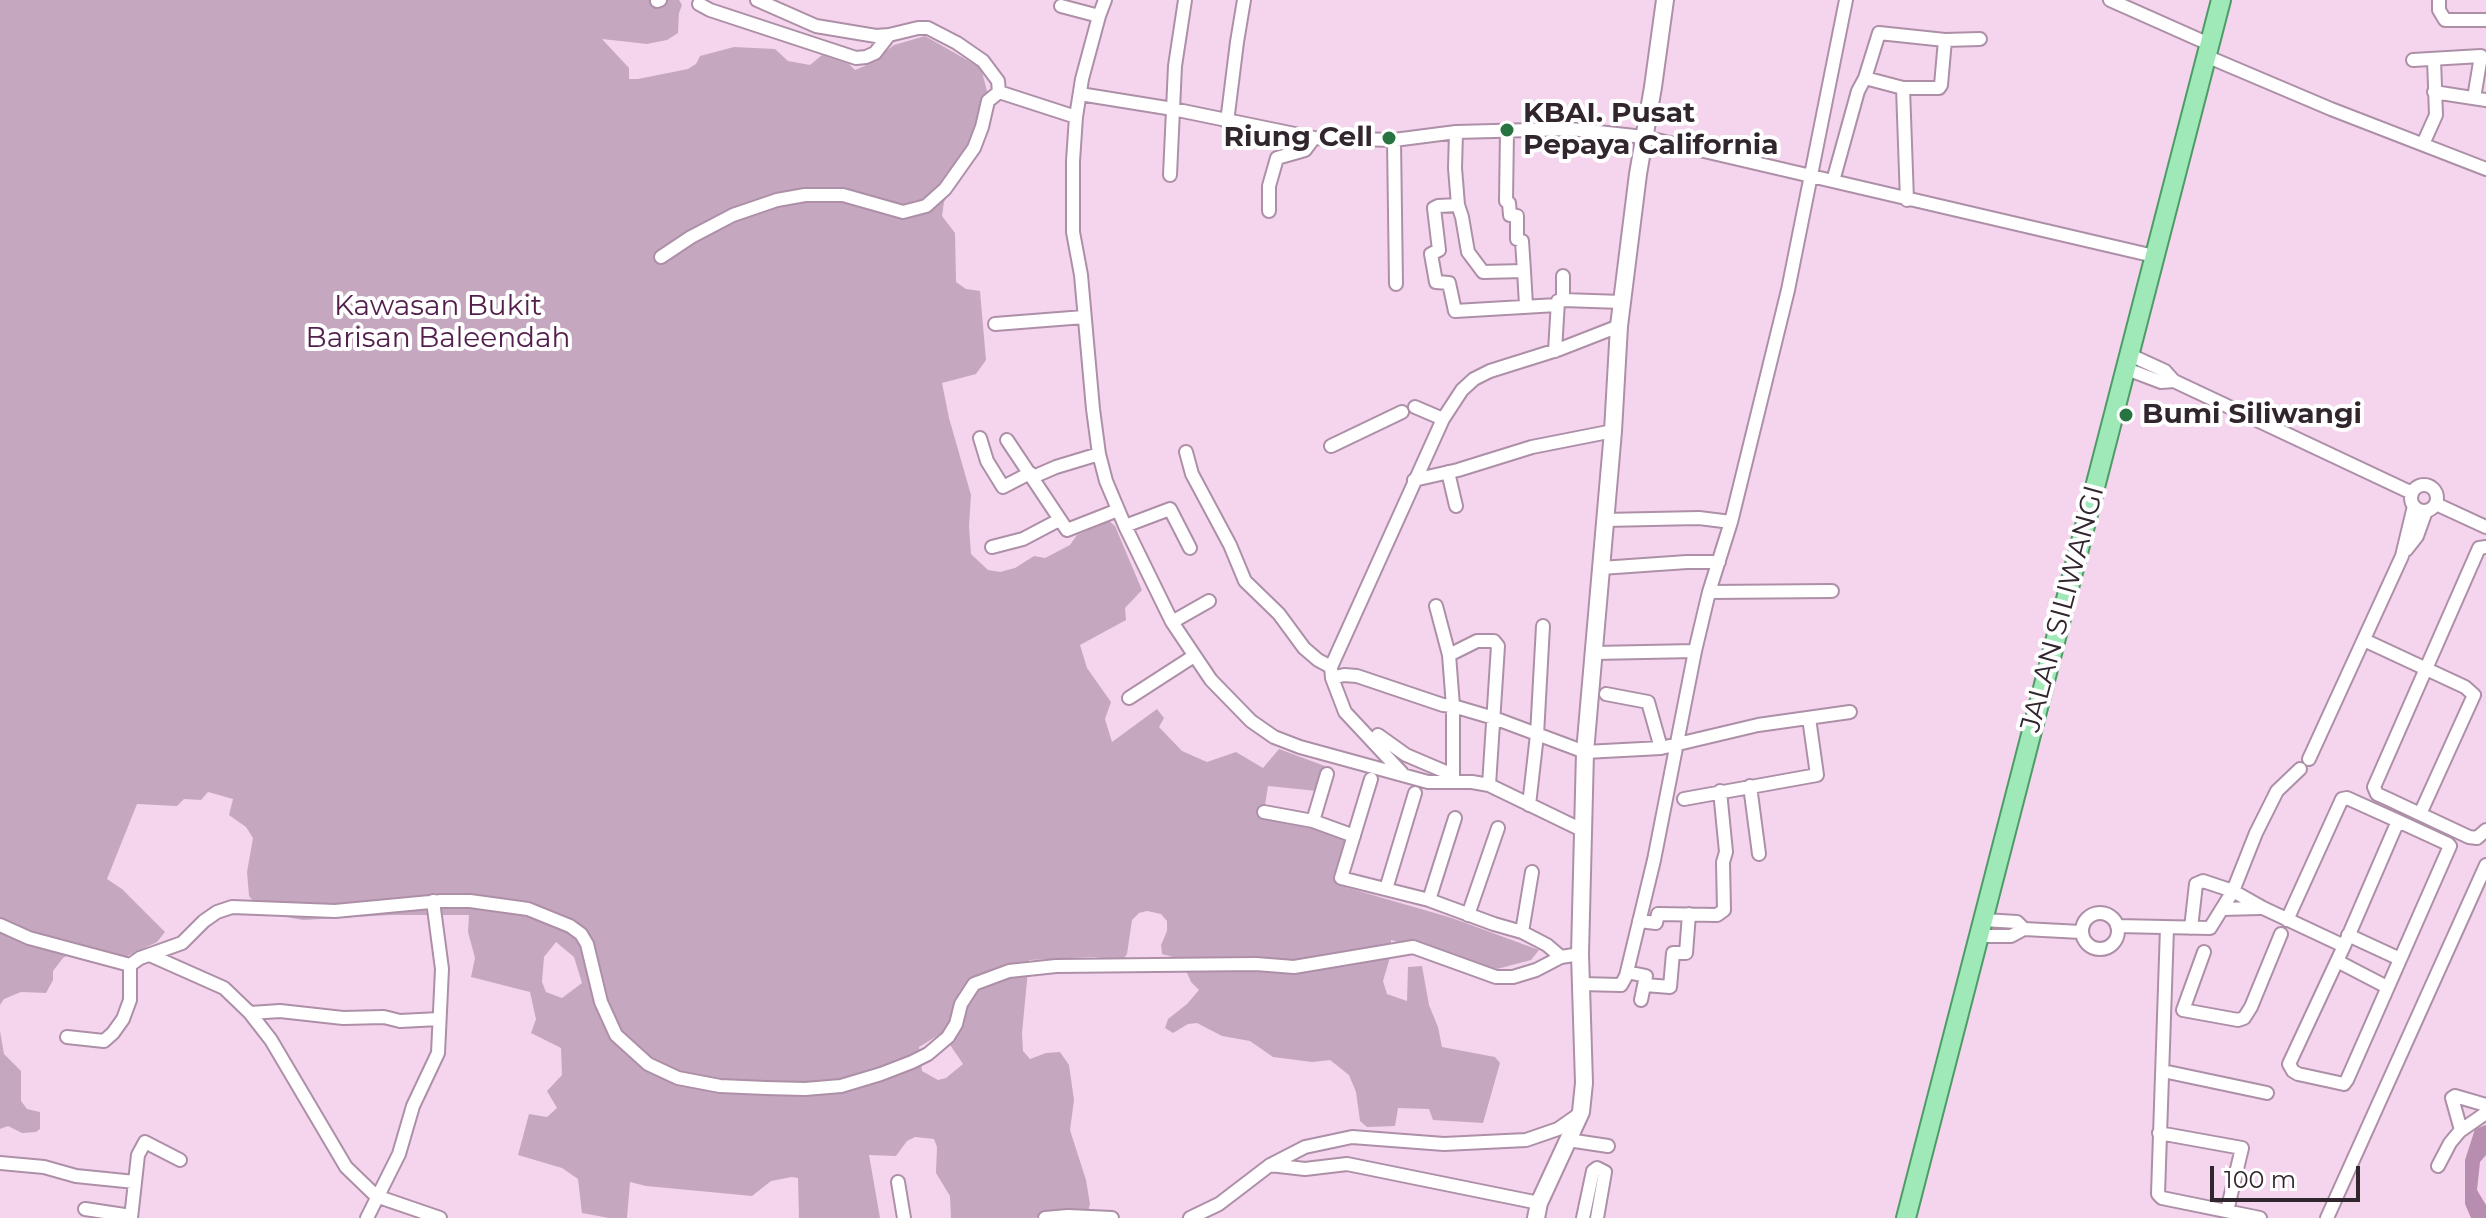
<!DOCTYPE html>
<html>
<head>
<meta charset="utf-8">
<style>
	body { margin:0 }
	#map { position:relative; width:2486px; height:1218px; overflow:hidden; background:#f4d5ed; font-family:Montserrat,sans-serif }
	canvas { display:block }
	.scale { position:absolute; left:2210px; top:1166px; width:150px; height:36px; box-sizing:border-box; border:4px solid #31252e; border-top:0; padding-left:10px; font-size:24px; line-height:28px; white-space:nowrap; color:#31252e; -webkit-text-stroke:6px #fff; paint-order:stroke }
</style>
</head>
<body>
<div id="map">
<canvas width="2486" height="1218"></canvas>
<div class="scale">100 m</div>
</div>
<script>
const context = document.querySelector('canvas').getContext('2d');
context.lineJoin = 'round';
function fill(path, color) { context.fillStyle = color; context.fill(path, 'evenodd'); }
const toPath = rows => new Path2D(rows.map(r => 'M' + r).join(''));
function trace(path, color, width, dash) { context.strokeStyle = color; context.lineWidth = width; context.lineCap = dash ? 'butt' : 'round'; context.setLineDash(dash || []); context.stroke(path); }
function write(font, color, halo, rows, align = 'center') {
  context.font = font + ' Montserrat,sans-serif'; context.lineWidth = 8; context.setLineDash([]); context.textBaseline = 'middle'; context.strokeStyle = halo; context.fillStyle = color; for (const [text, x, y, turn = 0] of rows) {
    context.save(); context.translate(x, y); context.rotate((+turn || 0) * Math.PI / 180); context.textAlign = isNaN(turn) ? turn : align; if (halo) context.strokeText(text, 0, 0); context.fillText(text, 0, 0); context.restore();
  }
}
fill(toPath([
	[0,0,679,0,682,5,679,13,678,33,667,40,647,44,602,39,629,68,629,79,638,79,688,69,696,64,700,56,734,47,775,49,788,61,810,65,822,55,849,64,855,70,869,64,894,45,925,36,981,68,988,95,977,116,968,157,944,202,942,216,955,233,956,282,966,289,980,291,986,360,976,374,942,383,949,418,971,495,969,526,971,554,988,570,1000,572,1015,568,1034,556,1045,558,1070,545,1077,535,1109,521,1115,526,1142,590,1125,608,1126,620,1080,645,1087,668,1111,702,1105,719,1112,742,1157,709,1164,718,1159,727,1182,751,1207,762,1236,752,1263,768,1279,749,1325,766,1317,791,1268,786,1263,818,1314,829,1347,840,1338,885,1452,918,1539,950,1531,960,1497,969,1391,940,1391,954,1383,981,1387,994,1407,1001,1408,967,1422,966,1429,1005,1438,1027,1442,1047,1495,1057,1500,1063,1483,1123,1433,1120,1429,1109,1398,1108,1395,1126,1367,1127,1360,1121,1356,1092,1349,1075,1330,1060,1312,1062,1273,1057,1250,1041,1222,1036,1197,1023,1188,1024,1173,1033,1165,1028,1168,1019,1187,1004,1199,990,1191,982,1181,959,1162,954,1161,945,1167,931,1167,921,1161,914,1147,911,1139,913,1132,920,1127,954,1122,961,1094,957,1029,960,1022,1033,1023,1051,1030,1059,1046,1053,1060,1052,1069,1065,1074,1100,1070,1130,1086,1180,1090,1204,1086,1218,1058,1210,1035,1218,951,1218,950,1196,936,1173,937,1147,934,1139,915,1137,907,1141,896,1156,869,1155,880,1218,799,1218,798,1178,792,1177,771,1181,752,1196,646,1186,630,1182,627,1218,609,1218,582,1213,578,1179,562,1168,518,1155,529,1114,547,1117,557,1108,547,1091,562,1075,561,1048,531,1033,536,1019,530,992,471,977,475,958,468,932,469,915,390,915,303,920,263,913,249,896,247,872,253,838,246,827,229,815,233,799,208,792,201,800,184,799,177,806,137,804,107,879,122,889,165,932,157,942,125,957,109,955,93,948,81,947,63,958,53,971,53,980,46,993,21,992,4,999,0,1005],
	[556,942,574,957,582,983,562,998,546,992,542,982,544,957],
	[942,1033,963,1064,946,1078,938,1080,922,1071,919,1047],
	[0,1031,4,1054,21,1071,21,1101,27,1109,40,1112,40,1129,36,1132,22,1133,8,1126,0,1129]
]), '#c5a8bf');
fill(toPath([
	[2486,1125,2486,1155,2480,1162,2477,1190,2486,1205,2486,1218,2471,1218,2465,1204,2465,1160,2475,1129]
]), '#b78eaf');
const street = toPath([
	[757,0,816,26,876,36,889,35,918,28,928,28,957,43,983,61,998,81,999,92],
	[1105,0,1099,16,1082,79,1076,117,1073,161,1073,232,1081,275,1093,409,1099,454,1106,481,1125,526,1172,622,1211,680,1251,721,1274,737,1300,747,1428,782,1472,782,1489,785,1582,830],
	[2110,0,2209,44],
	[2439,0,2439,10,2445,20,2486,20],
	[657,1,660,0],
	[699,4,710,10,856,58,866,57,875,53,889,35],
	[1061,6,1099,16],
	[1945,40,1941,85,1939,88,1903,88,1865,78,1879,33,1945,40,1980,39],
	[2206,56,2331,109,2486,169],
	[2413,60,2481,56,2474,98],
	[1903,88,1907,200],
	[2434,92,2486,100],
	[1080,94,1173,109,1314,138,1394,140,1456,132,1570,129,1644,137,2154,256],
	[1227,122,1237,42,1244,0],
	[1507,131,1506,201,1509,203,1510,215,1517,216,1517,239,1522,241,1524,271],
	[1456,132,1455,168,1458,205,1462,217,1468,252,1483,272,1524,271,1526,305],
	[1394,140,1396,284],
	[2423,144,2436,115,2434,59],
	[1170,175,1175,66,1185,0],
	[1833,181,1858,91,1865,78],
	[1458,205,1438,206,1434,208,1439,250,1431,254,1436,282,1449,283,1455,311,1557,305],
	[1269,211,1269,186,1277,158,1305,150,1314,138],
	[661,257,691,237,733,215,777,200,805,195,843,195,903,212,926,206,945,189,974,148,982,127,988,101,999,92,1076,117],
	[1563,300,1622,302],
	[995,324,1084,317],
	[1555,351,1558,301,1563,300,1563,276],
	[2128,354,2165,371,2174,381,2412,493],
	[2124,368,2161,382,2174,381],
	[1415,407,1443,419],
	[980,438,987,461,1003,487,1030,473],
	[1007,440,1067,530,1118,510],
	[1331,446,1402,412],
	[1186,452,1192,474,1230,545,1245,581,1279,614,1304,648,1318,660,1331,667],
	[1448,472,1456,506],
	[1033,477,1056,467,1099,454],
	[1414,480,1458,470,1532,447,1613,431],
	'2411 498a13 13 0 1 1 26 0a13 13 0 1 1-26 0Z',
	[2436,504,2486,527],
	[1604,520,1699,518,1731,522],
	[1125,526,1170,509,1190,548],
	[992,547,1023,539,1059,520],
	[2486,547,2479,548,2374,787,2377,794,2386,798,2469,837,2477,838,2486,830],
	[2406,550,2417,536,2426,511],
	[1601,568,1687,562,1719,562],
	[1832,591,1709,592,1731,522,1788,290,1846,0],
	[1436,606,1449,655,1453,706,1494,718,1585,752,1661,748,1758,725,1850,712],
	[1172,622,1209,601],
	[2364,640,2465,687,2474,695,2420,814],
	[1594,653,1695,651],
	[1449,655,1477,641,1494,641,1498,646,1489,785],
	[1332,678,1344,675,1357,676,1443,705,1453,706,1453,781],
	[1606,694,1648,702,1661,748],
	[1129,698,1194,656],
	[1378,735,1406,755,1453,775],
	[2309,759,2402,556,2414,506],
	[1402,773,1345,712,1332,678,1331,667,1443,419,1462,390,1474,379,1490,371,1560,349,1619,326],
	[1371,779,1341,878,1429,900,1494,924,1522,932,1547,945,1561,957],
	[1750,786,1759,854],
	[1684,799,1817,775,1809,718],
	[1529,805,1537,735,1543,626],
	[1264,812,1313,821,1354,836],
	[1313,821,1327,774],
	[1386,889,1415,793],
	[1429,900,1455,818],
	[2222,909,2260,908],
	'2082 931a18 18 0 1 1 36 0a18 18 0 1 1-36 0Z',
	[1468,915,1498,828],
	[1984,920,2017,922,2024,929],
	[2287,920,2342,799,2347,798,2398,821,2448,844,2450,846,2347,1080,2344,1084,2298,1074,2293,1071,2289,1064,2344,946,2398,821],
	[1639,921,1656,923,1658,914,1717,915,1724,910,1723,862,1726,852,1720,791],
	[0,925,29,938,130,965,140,958,182,943,204,921,217,912,232,907,335,911,441,901,470,901,528,909,570,926,581,934,587,944,601,1002,616,1035,648,1064,678,1078,720,1086,766,1088,805,1089,841,1086,881,1074,912,1062,928,1054,948,1037,956,1024,961,1004,974,984,1009,971,1056,966,1256,964,1294,967,1413,947,1496,977,1513,977,1536,970,1561,957,1580,954],
	[2117,926,2210,928,2233,891,2256,833,2277,791,2300,769],
	[2167,928,2158,1194,2162,1198,2260,1218],
	[2191,928,2196,884,2203,881,2233,891,2263,908,2344,946],
	[1522,932,1532,872],
	[2348,935,2400,959],
	[1979,936,2011,936,2024,929,2081,932],
	[2204,952,2183,1010,2238,1020,2244,1018,2251,1007,2281,934],
	[152,956,224,988,250,1013,271,1040,346,1167,376,1196,440,1218],
	[2337,961,2387,987],
	[1627,972,1646,976,1641,1000],
	[1580,984,1621,985,1626,976,1654,860,1695,651,1709,592],
	[1645,985,1670,987,1673,953,1686,953,1689,914],
	[250,1013,280,1011,343,1018,384,1017,400,1021,439,1019],
	[67,1037,104,1041,113,1033,123,1019,130,1000,130,965],
	[2163,1071,2267,1093],
	[2461,1130,2452,1098,2455,1096,2486,1105],
	[2159,1133,2242,1148,2227,1211],
	[1568,1140,1608,1146],
	[0,1163,44,1167,76,1176,135,1182],
	[1270,1165,1305,1169,1347,1164,1539,1203],
	[2438,1166,2450,1143,2460,1131,2486,1113],
	[898,1182,904,1218],
	[85,1209,131,1216],
	[131,1218,138,1155,145,1142,180,1160],
	[367,1218,399,1154,413,1106,438,1053,442,969,433,901],
	[1045,1218,1068,1216,1112,1218],
	[1190,1218,1219,1204,1270,1165,1305,1147,1352,1137,1444,1144,1526,1140,1558,1129,1578,1115],
	[1583,1218,1593,1171,1597,1168,1605,1172,1597,1218],
	[2327,1218,2486,865]
]);
const secondary = toPath([
	[1536,1218,1539,1203,1581,1112,1584,1083,1580,954,1585,752,1613,431,1619,326,1638,174,1653,87,1665,0]
]);
const primary = toPath([
	[1906,1218,2221,0]
]);
trace(street, '#ad90a8', 16);
trace(secondary, '#ad90a8', 20);
trace(primary, '#4e9b68', 22);
trace(street, '#fff', 12);
trace(secondary, '#fff', 16);
trace(primary, '#9ee9b7', 18);
for (const [x, y, r, color] of [
	[1507,130,8,"#277342"],
	[1389,138,8,"#277342"],
	[2126,415,8,"#277342"]
]) { const dot = new Path2D(); dot.arc(x, y, r, 0, 2 * Math.PI); context.fillStyle = color; context.fill(dot); trace(dot, '#fff', 3); }
write('bold 28px', '#31252e', '#fff', [
	["KBAI. Pusat",1523,114],
	["Pepaya California",1523,146],
	["Riung Cell",1373,138,"right"],
	["Bumi Siliwangi",2142,415]
], 'left');
write('28px', '#521f4c', '#fff', [
	["Kawasan Bukit",438,307],
	["Barisan Baleendah",438,339]
]);
write('28px', '#31252e', '#fff', [
	["JALAN SILIWANGI",2063,609,-75]
]);
</script>
</body>
</html>
